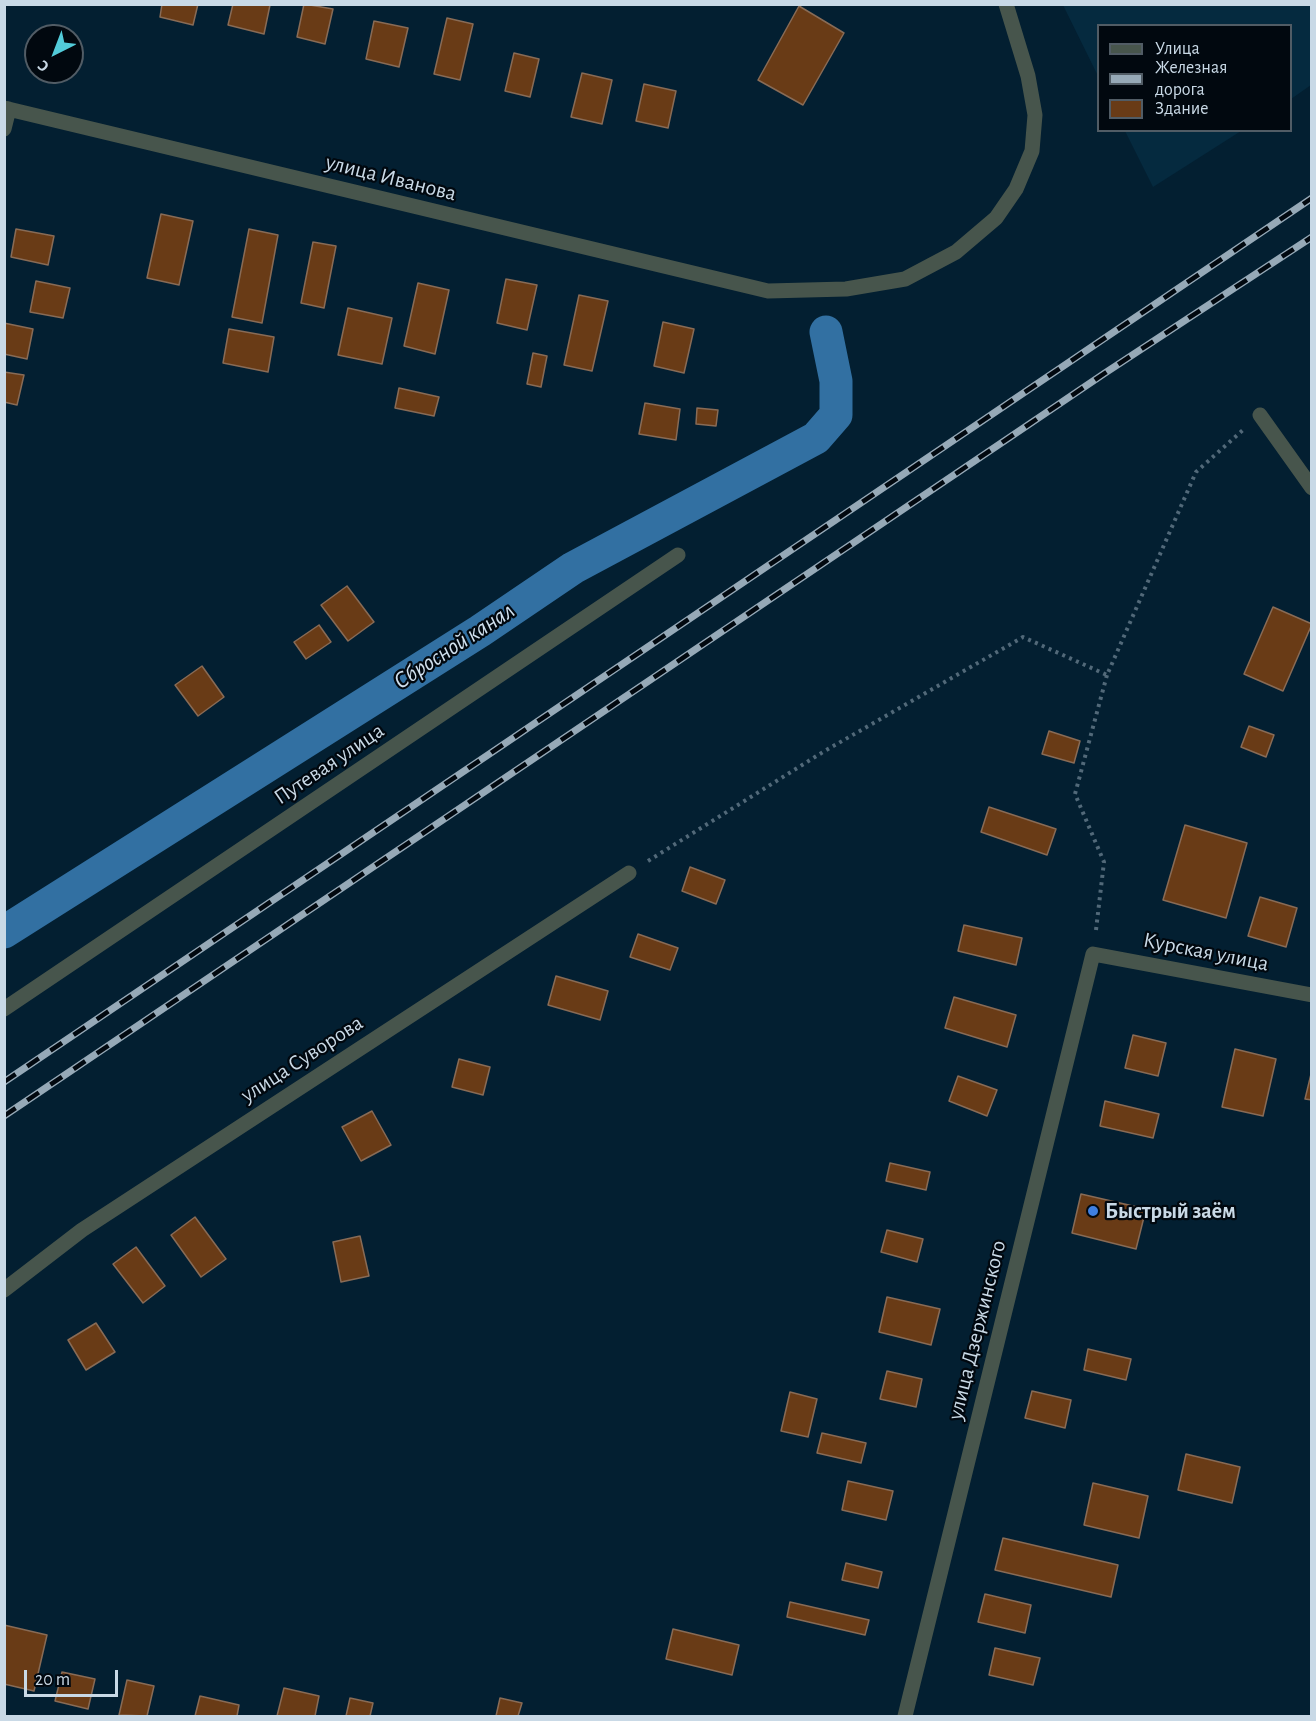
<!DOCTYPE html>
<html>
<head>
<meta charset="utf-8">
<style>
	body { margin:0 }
	#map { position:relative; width:1316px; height:1721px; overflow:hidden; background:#031f31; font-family:"Alegreya Sans",sans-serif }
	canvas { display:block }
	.frame { position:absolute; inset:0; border:6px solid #c9d9e6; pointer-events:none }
	.legend { position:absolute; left:1097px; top:24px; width:195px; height:108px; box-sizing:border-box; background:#01080f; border:2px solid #515c65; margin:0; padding:8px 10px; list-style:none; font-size:18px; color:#c9d9e6 }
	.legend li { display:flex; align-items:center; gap:12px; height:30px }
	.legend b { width:30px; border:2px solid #515c65 }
	.north { position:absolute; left:24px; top:24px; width:60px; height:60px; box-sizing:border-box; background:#01080f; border:2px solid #515c65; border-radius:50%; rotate:222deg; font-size:16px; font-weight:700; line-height:24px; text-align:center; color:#c9d9e6 }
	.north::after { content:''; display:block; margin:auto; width:21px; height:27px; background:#52cbd9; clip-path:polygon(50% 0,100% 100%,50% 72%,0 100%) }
	.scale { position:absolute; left:24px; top:1670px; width:94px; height:27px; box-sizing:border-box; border:3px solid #c9d9e6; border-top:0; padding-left:8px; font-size:18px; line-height:21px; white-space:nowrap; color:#c9d9e6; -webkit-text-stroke:4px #01080f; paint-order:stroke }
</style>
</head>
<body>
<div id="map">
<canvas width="1316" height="1721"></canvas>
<div class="frame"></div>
<ul class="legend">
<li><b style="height:8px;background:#47554c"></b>Улица</li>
<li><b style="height:8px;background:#96a9b7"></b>Железная дорога</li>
<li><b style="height:16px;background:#693b16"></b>Здание</li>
</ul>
<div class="north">С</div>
<div class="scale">20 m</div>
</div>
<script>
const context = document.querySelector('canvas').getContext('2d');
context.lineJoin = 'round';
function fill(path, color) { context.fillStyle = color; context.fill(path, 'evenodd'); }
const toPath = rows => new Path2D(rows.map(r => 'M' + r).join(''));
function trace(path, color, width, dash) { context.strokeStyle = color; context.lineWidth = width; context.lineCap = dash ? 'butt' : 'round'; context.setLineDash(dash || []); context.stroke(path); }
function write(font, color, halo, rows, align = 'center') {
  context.font = font + ' "Alegreya Sans",sans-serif'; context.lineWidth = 4.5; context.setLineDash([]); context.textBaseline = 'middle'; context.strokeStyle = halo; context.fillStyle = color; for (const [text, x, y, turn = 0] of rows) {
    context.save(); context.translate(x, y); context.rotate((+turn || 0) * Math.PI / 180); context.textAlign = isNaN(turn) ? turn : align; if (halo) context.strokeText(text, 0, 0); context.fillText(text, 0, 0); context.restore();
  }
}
fill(toPath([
	[1063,5,1311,5,1311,85,1291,99,1290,26,1098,26,1098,76],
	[1125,131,1241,131,1153,187]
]), '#052a3f');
trace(toPath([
	[4,932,480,631,573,568,816,438,836,415,836,381,826,332]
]), '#3270a2', 33);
const building = toPath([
	[162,4,198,4,193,25,160,17,162,4],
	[233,4,270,5,264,34,228,25,233,4],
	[304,4,333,9,325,44,297,37,304,4],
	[799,6,844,33,803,105,758,80,799,6],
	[447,18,473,24,460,80,434,74,447,18],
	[374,21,408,28,399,67,366,59,374,21],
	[514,53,539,59,530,97,505,91,514,53],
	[582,73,612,80,602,124,571,117,582,73],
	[644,84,676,91,668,128,636,121,644,84],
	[161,214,193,221,179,285,147,278,161,214],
	[16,229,54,236,48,265,11,257,16,229],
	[249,229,278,235,262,323,232,317,249,229],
	[313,242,336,246,324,308,301,303,313,242],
	[506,279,537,285,527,330,497,323,506,279],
	[36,281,70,288,63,318,30,312,36,281],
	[418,283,449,290,435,354,404,346,418,283],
	[579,295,608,301,592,371,564,365,579,295],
	[348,308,392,318,382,364,338,355,348,308],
	[663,322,694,329,684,373,654,366,663,322],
	[4,323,33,329,27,359,4,354,4,323],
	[229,329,274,337,268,372,223,363,229,329],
	[533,353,547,356,541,387,527,384,533,353],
	[4,372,24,375,17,405,4,402,4,372],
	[399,388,439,397,434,416,395,408,399,388],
	[645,403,680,409,676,440,639,434,645,403],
	[697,408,718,410,716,426,696,424,697,408],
	[347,586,374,622,348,641,321,605,347,586],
	[1273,607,1312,624,1283,691,1244,674,1273,607],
	[319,625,331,642,306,659,294,642,319,625],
	[202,666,224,697,198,716,175,685,202,666],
	[1249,726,1274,735,1266,757,1241,747,1249,726],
	[1049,731,1080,741,1074,763,1042,754,1049,731],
	[989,807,1056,829,1047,855,981,832,989,807],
	[1185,825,1247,843,1226,918,1163,900,1185,825],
	[690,867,725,880,716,904,682,891,690,867],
	[1260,897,1297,908,1286,947,1248,936,1260,897],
	[964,925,1022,938,1016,965,958,951,964,925],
	[638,934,678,948,670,970,630,957,638,934],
	[556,976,608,991,600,1020,548,1005,556,976],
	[954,997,1016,1015,1007,1047,945,1028,954,997],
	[1133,1035,1166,1043,1158,1076,1125,1068,1133,1035],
	[1235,1049,1276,1059,1263,1116,1222,1107,1235,1049],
	[459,1059,490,1067,483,1095,452,1087,459,1059],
	[1312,1070,1312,1100,1305,1099,1312,1070],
	[958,1076,997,1090,987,1116,949,1101,958,1076],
	[1105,1101,1159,1114,1153,1138,1100,1126,1105,1101],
	[372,1111,391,1145,361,1161,342,1127,372,1111],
	[890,1163,930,1172,926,1190,886,1181,890,1163],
	[1081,1194,1146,1209,1136,1249,1072,1233,1081,1194],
	[195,1217,226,1259,201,1277,171,1235,195,1217],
	[887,1230,923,1239,917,1262,881,1252,887,1230],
	[360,1236,369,1276,341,1282,333,1242,360,1236],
	[136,1247,165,1286,143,1303,113,1264,136,1247],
	[887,1297,940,1309,931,1345,879,1332,887,1297],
	[96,1323,115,1352,86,1370,68,1340,96,1323],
	[1088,1349,1131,1359,1126,1380,1084,1370,1088,1349],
	[887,1371,922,1379,916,1407,880,1399,887,1371],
	[1032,1391,1071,1400,1065,1428,1025,1418,1032,1391],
	[790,1392,817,1399,808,1437,781,1431,790,1392],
	[822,1433,866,1443,861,1463,817,1453,822,1433],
	[1186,1454,1240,1467,1232,1503,1178,1490,1186,1454],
	[848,1481,893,1491,886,1520,842,1510,848,1481],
	[1093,1483,1148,1496,1139,1538,1084,1525,1093,1483],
	[1003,1538,1118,1565,1111,1597,995,1570,1003,1538],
	[846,1563,882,1572,878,1588,842,1580,846,1563],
	[985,1594,1031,1605,1025,1633,978,1622,985,1594],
	[790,1602,869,1620,865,1635,787,1617,790,1602],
	[4,1625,47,1635,34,1691,4,1684,4,1625],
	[673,1629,739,1645,732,1675,666,1659,673,1629],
	[995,1648,1040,1658,1033,1685,989,1675,995,1648],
	[62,1672,95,1679,88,1709,55,1701,62,1672],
	[127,1680,154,1686,147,1716,119,1715,127,1680],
	[284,1688,319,1696,315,1716,277,1716,284,1688],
	[200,1696,239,1705,237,1716,195,1716,200,1696],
	[350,1698,373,1703,370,1716,346,1716,350,1698],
	[500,1698,522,1703,518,1716,496,1716,500,1698]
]);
fill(building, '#693b16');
trace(building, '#886b56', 1.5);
trace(toPath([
	[648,861,823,752,1023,637,1107,675,1196,472,1244,429],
	[1096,930,1104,862,1075,794,1107,675]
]), '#526979', 4, [3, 4.5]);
trace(toPath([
	[4,108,768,291,846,289,905,279,956,252,996,218,1016,189,1032,151,1035,115,1028,76,1006,4],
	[4,129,9,109],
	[1260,415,1312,488],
	[4,1009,678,555],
	[4,1290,82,1230,629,873],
	[905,1716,1093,954,1312,995]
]), '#47554c', 15);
const rail = toPath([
	[4,1082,1312,198],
	[4,1116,1105,373,1312,237]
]);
trace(rail, '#96a9b7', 7);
trace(rail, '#01080f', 4.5, [14]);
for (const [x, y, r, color] of [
	[1093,1211,6,"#3f7fe0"]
]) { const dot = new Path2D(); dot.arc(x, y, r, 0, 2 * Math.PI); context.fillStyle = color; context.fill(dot); trace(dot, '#01080f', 2); }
write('22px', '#c9d9e6', '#01080f', [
	["улица Иванова",391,178,14],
	["Путевая улица",329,764,-34],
	["Курская улица",1206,952,11],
	["улица Суворова",302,1059,-33],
	["улица Дзержинского",977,1330,-76]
]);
write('bold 22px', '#c9d9e6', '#01080f', [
	["Быстрый заём",1105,1211]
], 'left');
write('italic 24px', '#d1e1ef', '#01080f', [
	["Сбросной канал",454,646,-33]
]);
</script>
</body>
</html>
